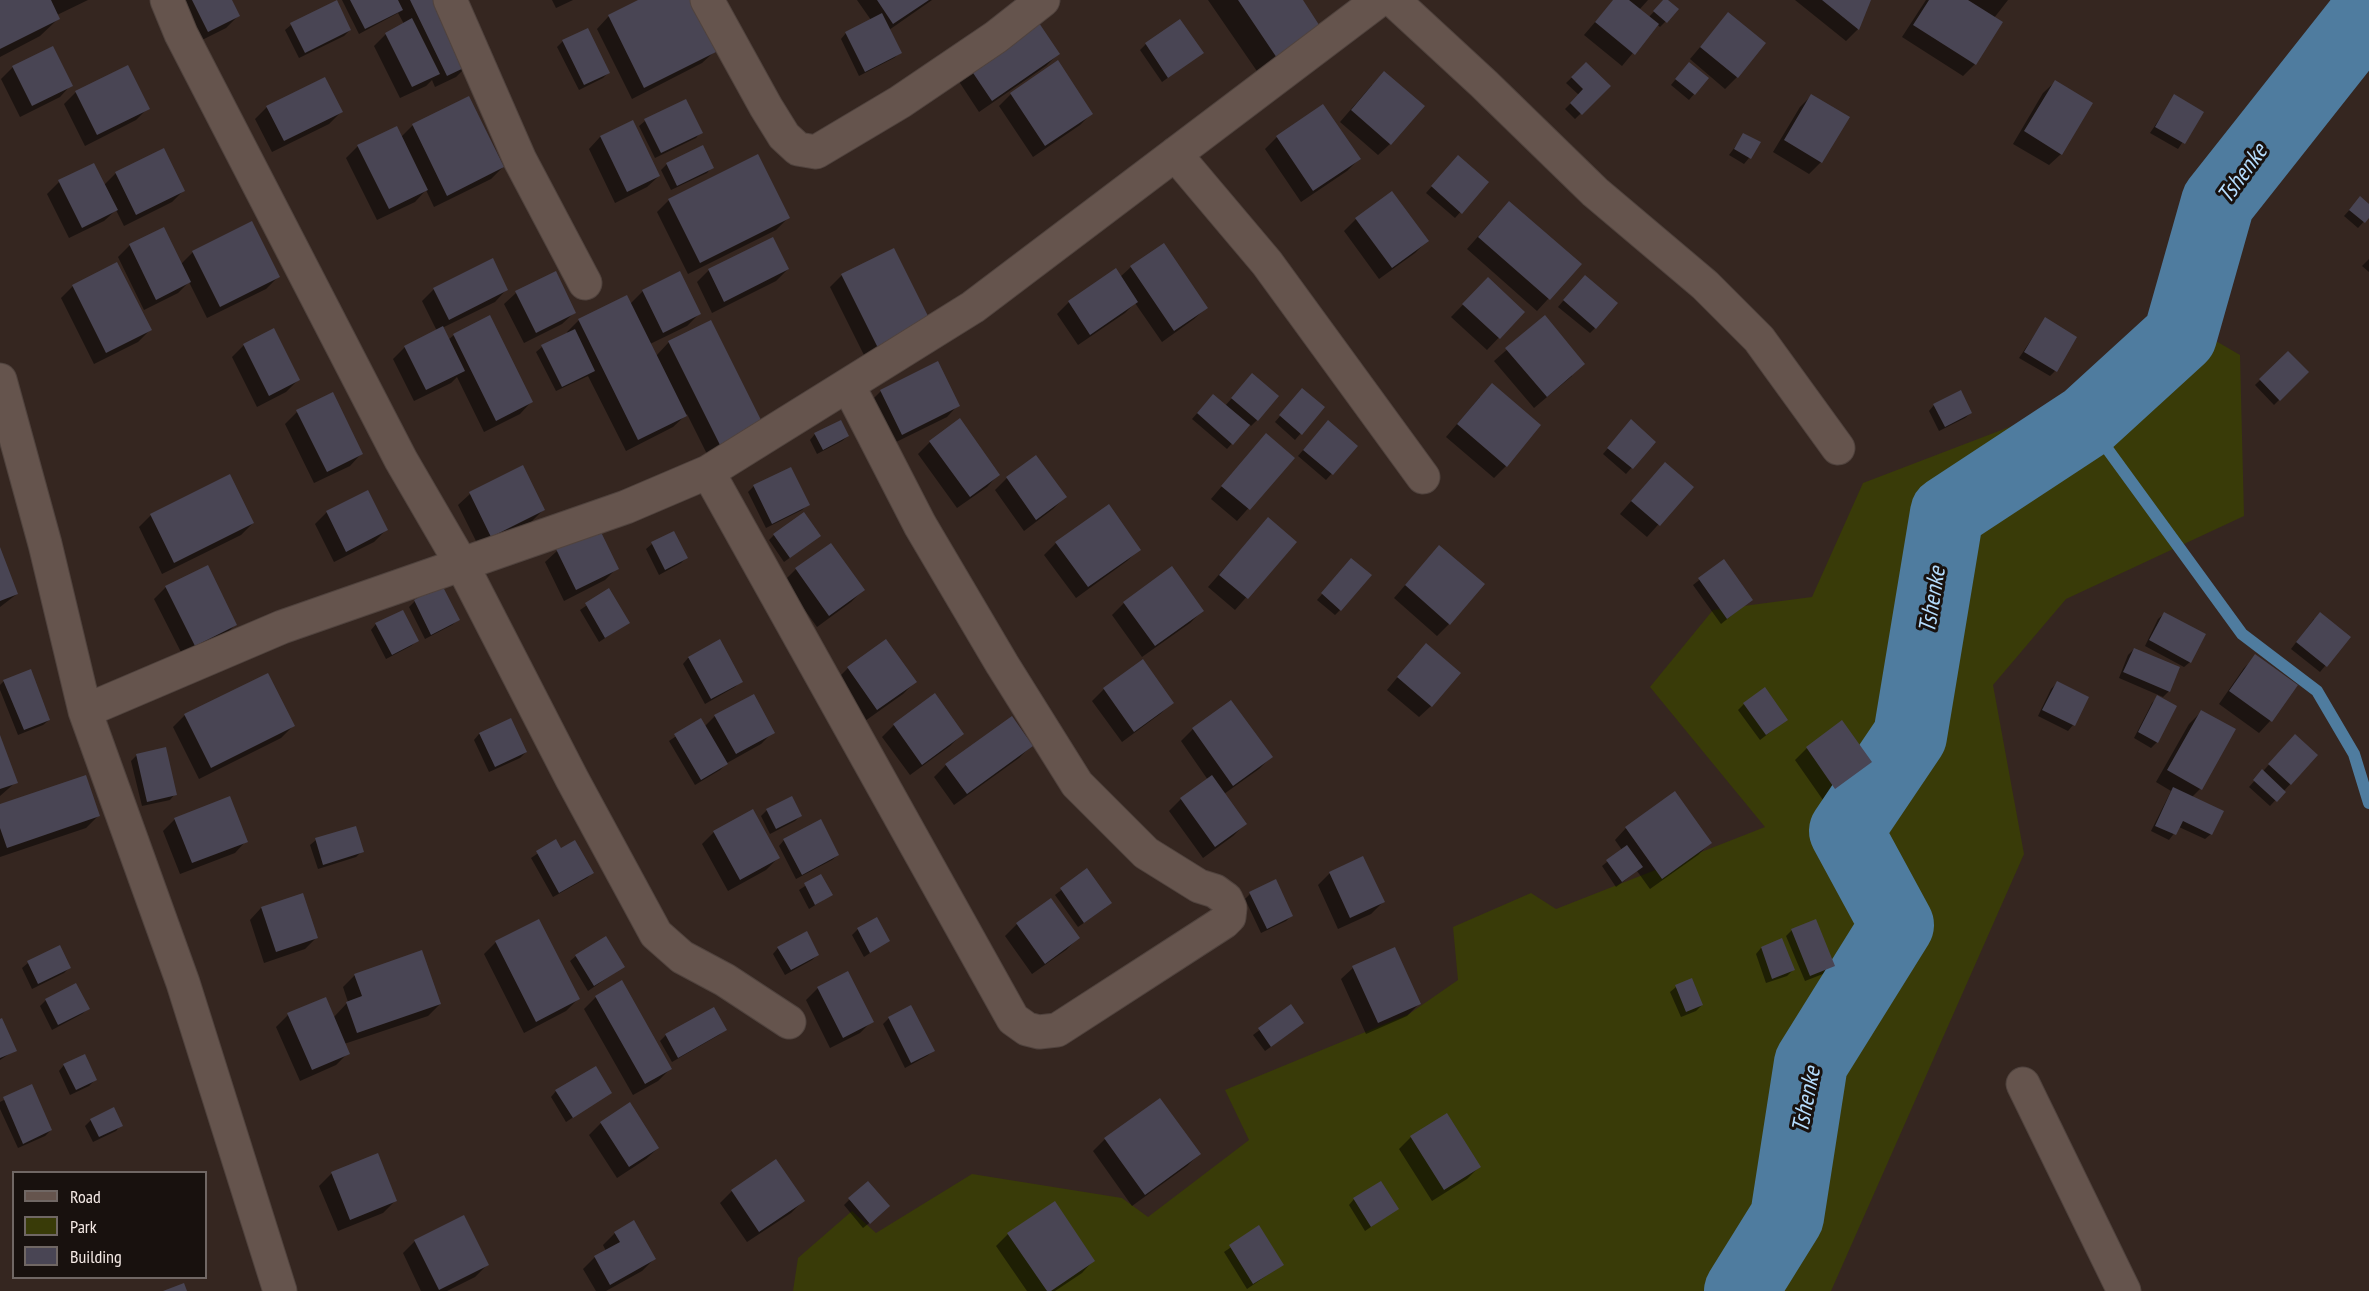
<!DOCTYPE html>
<html>
<head>
<meta charset="utf-8">
<style>
	body { margin:0 }
	#map { position:relative; width:2369px; height:1291px; overflow:hidden; background:#352620; font-family:"PT Sans Narrow",sans-serif }
	canvas { display:block }
	.legend { position:absolute; left:12px; top:1171px; width:195px; height:108px; box-sizing:border-box; background:#18110e; border:2px solid #706764; margin:0; padding:8px 10px; list-style:none; font-size:18px; color:#f4e9e5 }
	.legend li { display:flex; align-items:center; gap:12px; height:30px }
	.legend b { width:30px; border:2px solid #706764 }
</style>
</head>
<body>
<div id="map">
<canvas width="2369" height="1291"></canvas>
<ul class="legend">
<li><b style="height:8px;background:#65544d"></b>Road</li>
<li><b style="height:16px;background:#393b08"></b>Park</li>
<li><b style="height:16px;background:#494554"></b>Building</li>
</ul>
</div>
<script>
const context = document.querySelector('canvas').getContext('2d');
context.lineJoin = 'round';
function fill(path, color) { context.fillStyle = color; context.fill(path, 'evenodd'); }
const toPath = rows => new Path2D(rows.map(r => 'M' + r).join(''));
function trace(path, color, width, dash) { context.strokeStyle = color; context.lineWidth = width; context.lineCap = dash ? 'butt' : 'round'; context.setLineDash(dash || []); context.stroke(path); }
function write(font, color, halo, rows, align = 'center') {
  context.font = font + ' "PT Sans Narrow",sans-serif'; context.lineWidth = 6; context.setLineDash([]); context.textBaseline = 'middle'; context.strokeStyle = halo; context.fillStyle = color; for (const [text, x, y, turn = 0] of rows) {
    context.save(); context.translate(x, y); context.rotate((+turn || 0) * Math.PI / 180); context.textAlign = isNaN(turn) ? turn : align; if (halo) context.strokeText(text, 0, 0); context.fillText(text, 0, 0); context.restore();
  }
}
fill(toPath([
	[2161,309,2240,355,2244,516,2066,599,1993,685,2024,854,1831,1291,793,1291,798,1258,852,1211,876,1233,972,1174,1122,1198,1148,1217,1249,1140,1225,1090,1409,1014,1458,980,1453,927,1531,893,1556,909,1765,827,1650,687,1713,610,1812,597,1863,483,2046,413]
]), '#393b08');
fill(toPath([
	[0,0,88,0,57,15,58,19,40,36,0,57],
	[174,0,230,0,238,16,226,28,196,43],
	[342,0,436,0,468,65,456,77,435,87,432,80,426,86,400,98,374,46,386,34,404,24,398,13,359,34],
	[552,0,573,0,556,8],
	[642,0,689,0,714,52,702,63,632,99,597,29,608,17],
	[857,0,932,0,889,30,900,53,894,58,859,76,841,39,846,33,871,20],
	[1208,0,1301,0,1321,31,1261,77],
	[1614,0,1648,0,1639,10,1648,18,1665,0,1677,10,1660,27,1657,24,1622,66,1584,35],
	[1795,0,1870,0,1858,29,1846,41],
	[1926,0,2008,0,1994,18,1975,64,1963,76,1902,37],
	[1728,14,1737,77,1725,89,1690,59],
	[291,25,350,30,344,36,299,58,285,30],
	[563,41,608,73,603,78,579,90,557,47],
	[1146,44,1202,53,1162,82,1140,50],
	[1058,54,1046,66,979,112,958,80,970,68],
	[1586,64,1609,86,1575,119,1565,109,1579,95,1566,83],
	[13,67,71,85,60,97,20,117,1,79],
	[1684,69,1694,94,1689,100,1671,85],
	[2055,82,2061,154,2049,165,2013,144,2043,93],
	[1372,85,1390,144,1378,155,1340,122],
	[76,92,148,108,136,120,85,146,64,104],
	[1011,94,1092,113,1080,125,1033,157,999,106],
	[1811,96,1821,162,1809,174,1773,152,1800,107],
	[2175,96,2202,113,2178,149,2150,133],
	[469,98,503,167,491,179,434,207,426,190,415,202,377,220,346,158,358,146,401,137,412,126],
	[685,101,701,132,696,138,655,158,639,126,645,121],
	[1323,106,1359,159,1347,171,1301,202,1265,149,1277,137],
	[267,107,341,112,329,124,272,152,255,119],
	[632,122,659,176,647,187,615,203,589,149,600,137],
	[1744,135,1749,158,1744,164,1729,155],
	[1453,162,1487,182,1455,218,1426,193],
	[667,164,712,167,707,173,671,190,661,170],
	[116,173,184,190,172,202,124,226,116,210,104,221,69,238,47,194,59,182,104,185],
	[1392,193,1427,241,1415,253,1379,279,1344,231,1356,219],
	[669,200,788,218,776,230,688,274,657,212],
	[2355,204,2369,206,2369,216,2358,228,2344,216],
	[1497,215,1580,264,1537,311,1467,249],
	[130,245,181,264,193,252,278,277,266,289,207,318,189,282,178,293,144,310,118,257],
	[2369,259,2369,272,2362,266],
	[1131,267,1206,308,1194,319,1162,342,1135,303,1125,313,1078,345,1057,314,1069,302,1120,277],
	[788,269,776,281,712,313,697,282,709,270],
	[679,273,699,314,687,326,650,344,656,356,669,342,761,424,708,456,687,414,673,427,626,451,588,376,556,391,536,352,542,347,568,334,567,332,579,320,630,304,643,291],
	[842,275,918,333,866,359,830,287],
	[1488,279,1523,312,1487,350,1451,317],
	[1579,282,1595,328,1590,333,1558,307],
	[73,286,150,330,138,342,94,364,61,298],
	[434,289,506,290,495,302,442,328,448,340,454,335,531,402,520,414,484,432,457,377,451,383,414,401,393,359,405,347,437,331,422,301],
	[516,293,574,313,562,324,524,343,504,304],
	[1544,317,1572,376,1534,408,1494,361],
	[2045,319,2055,371,2050,376,2019,358],
	[244,345,298,380,286,392,257,407,232,357],
	[2288,353,2307,372,2274,405,2255,385],
	[1247,381,1277,396,1257,420,1251,426,1249,424,1227,449,1192,419,1208,401,1225,406],
	[881,391,958,405,947,417,890,445,869,403],
	[1297,396,1323,407,1295,440,1275,422],
	[1480,397,1506,466,1494,478,1446,437],
	[1934,405,1971,413,1965,418,1939,431,1929,411],
	[297,412,361,454,350,466,314,483,285,424],
	[1626,427,1654,442,1626,474,1603,454],
	[1322,428,1355,447,1326,480,1298,456],
	[815,434,848,436,842,441,817,454,810,440],
	[930,442,998,475,987,487,957,508,918,454],
	[1255,447,1293,458,1237,521,1211,499],
	[522,467,543,510,531,522,479,547,458,505,470,494],
	[1653,476,1692,487,1647,537,1620,514],
	[1007,478,1065,497,1053,509,1024,531,995,490],
	[754,486,808,504,802,510,766,528,748,492],
	[327,512,386,530,374,542,334,562,315,524],
	[151,515,253,523,241,535,162,574,139,527],
	[1268,519,1295,542,1235,610,1208,587],
	[774,535,813,541,784,562,769,540],
	[1056,543,1139,550,1127,561,1076,598,1044,555],
	[652,544,686,558,681,563,659,575,646,549],
	[830,545,863,590,851,602,817,627,784,581,796,569],
	[0,551,17,594,0,607],
	[557,551,617,568,605,580,564,601,545,562],
	[1428,559,1449,624,1437,636,1394,598],
	[1723,561,1751,600,1721,624,1693,585],
	[1346,566,1340,610,1335,615,1317,600],
	[166,587,236,624,224,636,183,656,154,599],
	[609,590,628,623,599,642,580,610],
	[415,601,458,620,452,625,425,639,409,607],
	[1124,603,1202,611,1190,623,1142,657,1112,615],
	[2164,614,2190,662,2184,667,2145,646,2158,619],
	[2314,619,2349,637,2320,672,2291,649],
	[376,624,417,641,411,646,386,659,371,630],
	[719,641,741,681,735,687,705,704,683,664,688,658],
	[885,641,915,682,903,694,865,721,836,680,848,668],
	[2134,649,2169,691,2163,697,2119,678,2128,655],
	[2256,656,2296,686,2270,721,2259,733,2219,704,2244,668],
	[1414,657,1431,706,1419,717,1387,690],
	[1142,661,1172,703,1160,714,1122,742,1092,701,1104,689],
	[4,681,49,720,43,725,18,735,0,690,0,685],
	[2057,683,2073,725,2068,731,2038,716,2051,689],
	[2158,697,2157,742,2151,748,2134,738,2152,703],
	[1231,702,1271,757,1259,769,1224,794,1245,824,1233,836,1203,858,1169,811,1181,799,1208,780,1181,741,1193,729],
	[1744,704,1786,720,1760,740,1738,710],
	[2201,712,2200,789,2192,797,2211,834,2205,839,2179,827,2169,840,2151,831,2171,791,2156,782,2189,724],
	[185,715,293,726,281,738,199,779,173,727],
	[715,716,773,732,761,744,727,763,720,770,695,785,669,741,700,720,704,727],
	[510,720,526,752,520,758,489,772,474,740,479,734],
	[1842,722,1870,762,1858,774,1823,800,1795,760,1807,748],
	[894,725,962,734,950,746,910,775,882,737],
	[0,739,16,782,0,796],
	[2290,741,2316,756,2270,806,2249,787],
	[1031,746,1019,758,954,805,934,777,946,765],
	[137,755,175,794,170,800,142,806,131,761],
	[0,806,98,816,86,828,0,857],
	[767,810,800,816,795,821,770,834,761,816],
	[175,819,246,841,235,853,180,874,163,831],
	[1626,828,1710,843,1698,855,1650,889,1637,871,1616,887,1602,866,1622,850,1615,840],
	[714,832,778,858,766,870,728,891,702,844],
	[316,840,362,851,356,857,318,869,310,845],
	[784,840,838,855,832,860,796,879,779,846],
	[556,841,560,850,592,873,587,878,553,897,531,858],
	[1087,870,1105,908,1078,927,1055,895],
	[1330,873,1383,902,1371,914,1338,929,1318,885],
	[820,876,831,895,809,909,799,890],
	[1250,894,1292,915,1286,921,1261,933,1245,899],
	[261,908,317,937,305,949,264,963,250,920],
	[538,921,578,999,566,1011,524,1033,484,954,496,942],
	[1017,924,1078,938,1066,950,1032,974,1005,936],
	[858,929,888,941,864,957,852,935],
	[1792,930,1833,966,1828,972,1805,981,1786,936],
	[1781,940,1793,970,1787,976,1766,983,1756,954,1761,948],
	[778,948,818,954,812,960,785,975,773,954],
	[576,956,623,967,588,991,570,961],
	[28,963,69,968,64,973,32,989,22,968],
	[1353,968,1419,1004,1407,1016,1366,1034,1341,979],
	[355,975,440,1004,428,1016,344,1044,348,1053,336,1065,300,1081,276,1027,288,1015,333,1018,348,1002,343,987],
	[1676,987,1702,1005,1696,1011,1681,1017,1670,992],
	[818,988,872,1021,860,1033,830,1048,806,1000],
	[596,997,670,1069,658,1081,633,1095,584,1009],
	[46,1000,88,1009,82,1014,52,1030,40,1006],
	[1291,1006,1297,1028,1265,1051,1253,1035],
	[889,1018,933,1051,927,1056,905,1068,883,1024],
	[0,1020,15,1050,0,1060],
	[725,1030,719,1035,672,1062,660,1041,666,1035],
	[64,1065,95,1080,89,1086,70,1095,59,1071],
	[31,1086,51,1130,45,1136,18,1148,0,1109,0,1102],
	[556,1091,610,1093,566,1122,551,1097],
	[91,1120,121,1125,116,1131,93,1142,85,1126],
	[601,1123,658,1148,646,1159,617,1178,589,1135],
	[1411,1137,1479,1167,1467,1179,1432,1201,1399,1149],
	[1105,1139,1199,1154,1187,1166,1132,1206,1093,1151],
	[377,1155,395,1201,383,1213,338,1231,319,1186,331,1174],
	[776,1161,803,1201,791,1213,747,1242,720,1203,732,1191],
	[1354,1199,1397,1209,1365,1231,1349,1205],
	[849,1200,883,1212,863,1228,844,1205],
	[1259,1228,1282,1265,1247,1289,1224,1252],
	[615,1233,654,1259,642,1271,606,1291,596,1291,583,1269,595,1257,606,1251,603,1245],
	[1008,1234,1093,1261,1082,1273,1055,1291,1027,1291,996,1246],
	[415,1241,487,1265,475,1277,447,1291,421,1291,403,1253]
]), '#0007');
trace(toPath([
	[2087,421,2242,634,2317,691,2354,754,2369,803]
]), '#4f7c9f', 12);
trace(toPath([
	[1741,1291,1787,1217,1811,1063,1897,925,1846,831,1910,736,1947,513,2087,421,2180,336,2218,202,2369,11]
]), '#4f7c9f', 74);
fill(toPath([
	[0,0,51,0,60,19,0,49],
	[192,0,232,0,240,16,208,32],
	[337,0,351,30,305,53,290,23],
	[350,0,398,0,403,10,365,29],
	[410,0,438,0,470,65,447,76],
	[638,0,691,0,716,52,644,88,608,15],
	[877,0,929,0,893,24],
	[1238,0,1303,0,1323,31,1279,61],
	[1613,0,1629,0,1659,24,1635,55,1595,22],
	[1663,0,1668,0,1679,9,1667,23,1653,11],
	[1822,0,1871,0,1859,30],
	[1929,0,1968,0,2003,22,1976,65,1913,25],
	[1728,12,1766,43,1738,78,1700,47],
	[882,13,902,53,865,72,845,32],
	[412,18,440,74,412,87,385,33],
	[1180,19,1204,53,1168,78,1145,43],
	[1037,20,1060,54,992,101,969,67],
	[588,28,610,73,584,85,562,40],
	[53,46,73,86,32,106,12,66],
	[1058,60,1093,114,1045,146,1010,93],
	[1586,62,1611,86,1582,115,1570,103,1583,89,1571,77],
	[1689,62,1709,78,1695,95,1675,79],
	[128,65,150,109,97,135,75,91],
	[1384,71,1425,106,1391,145,1351,110],
	[325,77,343,112,284,141,266,106],
	[2055,80,2093,103,2062,155,2024,131],
	[1811,94,1850,117,1822,163,1784,140],
	[2174,94,2204,112,2185,144,2155,127],
	[469,96,504,167,447,196,412,124],
	[686,99,703,133,661,153,644,119],
	[1323,104,1361,159,1313,191,1276,136],
	[633,120,660,176,627,192,600,136],
	[397,126,428,190,389,209,357,145],
	[1743,133,1761,142,1751,159,1734,149],
	[703,145,714,168,677,186,666,163],
	[164,148,185,191,136,215,115,172],
	[758,154,790,218,700,263,668,199],
	[1458,155,1489,182,1462,214,1431,186],
	[94,163,118,210,82,228,58,180],
	[1392,191,1429,241,1392,268,1355,218],
	[2360,196,2369,204,2369,218,2365,223,2349,210],
	[1509,201,1582,264,1550,300,1478,237],
	[252,221,280,277,220,307,192,251],
	[164,227,191,282,156,300,129,244],
	[773,237,789,269,724,302,708,269],
	[1164,243,1208,308,1174,331,1130,266],
	[894,248,931,322,878,348,841,274],
	[493,258,508,290,449,320,433,288],
	[117,262,152,330,106,353,72,285],
	[1116,268,1138,302,1090,335,1068,301],
	[556,271,576,313,536,333,515,291],
	[680,271,701,314,663,333,642,290],
	[1585,275,1618,303,1596,329,1563,300],
	[1488,277,1525,312,1500,339,1462,304],
	[627,295,687,416,638,440,578,319],
	[490,315,533,402,496,421,453,334],
	[1545,315,1585,364,1547,397,1505,348],
	[2045,317,2077,337,2057,372,2024,352],
	[711,320,763,424,720,445,668,341],
	[443,326,465,371,426,390,404,346],
	[274,328,300,380,269,396,243,344],
	[575,329,595,371,562,387,541,345],
	[2288,351,2309,372,2280,401,2259,379],
	[938,361,960,406,902,435,880,390],
	[1252,373,1279,396,1258,421,1231,398],
	[1492,383,1541,425,1507,467,1457,424],
	[1302,388,1325,407,1302,435,1279,415],
	[1961,390,1972,413,1945,427,1933,404],
	[333,392,363,454,327,472,296,410],
	[1213,394,1250,425,1233,445,1197,413],
	[960,418,1000,475,970,497,929,441],
	[1631,419,1656,442,1633,469,1607,448],
	[841,420,849,436,823,450,814,433],
	[1328,420,1358,446,1333,475,1303,450],
	[1266,433,1295,458,1250,510,1221,486],
	[1036,455,1067,497,1036,520,1006,477],
	[1665,462,1694,487,1660,526,1631,501],
	[523,465,545,510,491,537,469,492],
	[791,467,810,505,772,524,753,485],
	[230,474,254,523,174,563,150,514],
	[368,490,388,530,346,552,326,511],
	[1109,504,1141,550,1088,587,1055,542],
	[804,512,821,536,790,558,773,534],
	[1268,517,1297,542,1248,599,1219,575],
	[599,528,619,569,576,590,556,549],
	[674,531,688,558,665,570,651,542],
	[831,543,865,590,829,616,795,568],
	[1439,545,1485,584,1450,625,1405,585],
	[0,547,18,594,0,601],
	[1351,558,1372,575,1341,611,1321,593],
	[1724,559,1753,600,1727,619,1698,578],
	[208,565,237,625,195,646,165,586],
	[1172,566,1204,611,1155,646,1123,602],
	[442,585,460,620,431,635,414,600],
	[609,588,630,623,605,638,585,603],
	[403,610,419,641,392,655,375,623],
	[2164,612,2206,634,2191,663,2149,640],
	[2320,612,2351,637,2327,667,2296,642],
	[720,639,743,682,711,699,688,657],
	[886,639,917,682,877,710,847,667],
	[1426,643,1461,673,1432,707,1397,677],
	[2134,648,2180,667,2170,692,2123,672],
	[2255,654,2298,685,2272,722,2229,691],
	[1143,659,1174,703,1134,732,1103,688],
	[31,669,50,720,24,730,3,680],
	[268,673,295,726,211,768,184,714],
	[2057,681,2089,697,2075,726,2042,710],
	[1765,687,1788,720,1766,735,1743,703],
	[935,693,964,734,922,765,893,724],
	[754,694,775,733,736,754,714,715],
	[2157,695,2177,706,2158,743,2138,732],
	[1231,700,1273,757,1233,786,1192,728],
	[2201,710,2236,729,2202,790,2167,770],
	[1012,716,1033,746,967,794,945,764],
	[511,718,527,752,495,767,479,733],
	[701,718,728,764,701,780,674,734],
	[1842,720,1872,762,1835,789,1806,747],
	[2295,734,2318,755,2291,785,2268,764],
	[0,735,18,783,0,789],
	[166,747,177,795,147,802,136,754],
	[2262,769,2286,792,2277,802,2253,780],
	[86,775,100,816,7,848,0,828,0,804],
	[1212,775,1247,824,1215,847,1180,798],
	[2173,787,2224,811,2212,835,2183,821,2176,835,2155,826],
	[1675,791,1712,843,1662,879,1625,827],
	[230,796,248,842,192,863,174,818],
	[792,796,802,816,776,829,766,809],
	[753,809,780,858,740,880,713,831],
	[821,819,839,855,802,875,783,839],
	[356,826,364,852,323,865,315,838],
	[556,839,561,848,575,840,594,873,559,893,536,851],
	[1627,845,1643,867,1622,882,1606,860],
	[1363,856,1385,902,1350,918,1329,872],
	[1087,868,1112,903,1084,923,1060,888],
	[821,874,833,895,815,905,804,883],
	[1276,879,1293,916,1267,929,1249,892],
	[303,893,318,938,276,952,261,907],
	[1051,898,1080,938,1045,964,1016,923],
	[877,917,890,941,870,953,857,928],
	[539,919,580,999,536,1022,495,941],
	[1816,919,1835,966,1810,976,1791,929],
	[807,931,819,955,791,970,777,947],
	[606,936,625,967,594,986,575,955],
	[1782,938,1795,970,1772,979,1761,947],
	[60,945,71,968,38,984,27,961],
	[1395,947,1421,1004,1378,1023,1352,966],
	[422,950,441,1004,357,1033,346,1002,362,996,354,974],
	[848,971,874,1022,843,1038,817,987],
	[1692,978,1703,1005,1686,1012,1675,985],
	[622,980,672,1069,645,1084,595,996],
	[76,983,90,1009,58,1025,45,999],
	[326,997,350,1054,312,1070,287,1013],
	[1291,1004,1304,1023,1271,1047,1258,1028],
	[911,1005,935,1051,911,1063,888,1017],
	[714,1007,727,1030,678,1058,665,1034],
	[2,1018,17,1051,0,1058,0,1019],
	[85,1054,97,1080,76,1090,63,1064],
	[596,1066,612,1093,573,1118,555,1090],
	[32,1084,52,1130,23,1144,3,1097],
	[1160,1098,1201,1154,1145,1195,1104,1138],
	[630,1102,659,1148,629,1167,600,1122],
	[114,1107,123,1126,99,1137,90,1119],
	[1447,1113,1481,1167,1444,1190,1410,1136],
	[378,1153,397,1201,350,1220,331,1172],
	[776,1159,805,1201,759,1232,731,1190],
	[868,1181,890,1206,870,1224,848,1198],
	[1381,1181,1399,1209,1371,1227,1353,1198],
	[1055,1201,1095,1261,1051,1291,1047,1291,1007,1233],
	[464,1215,489,1265,439,1290,414,1240],
	[634,1220,656,1259,610,1285,594,1256,620,1242,614,1232],
	[1259,1225,1284,1265,1253,1284,1229,1245],
	[184,1283,187,1291,163,1291]
]), '#494554');
const street = toPath([
	[167,0,181,34,401,460,462,565,572,779,656,934,682,957,725,980,789,1022],
	[450,0,520,160,585,283],
	[707,0,766,107,784,136,798,149,816,152,900,102,996,37,1043,0],
	[1393,0,1484,84,1595,192,1705,285,1759,339,1838,448],
	[1175,154,1267,263,1423,477],
	[0,380,45,544,85,711,183,983,280,1291],
	[708,472,1013,1019,1027,1029,1039,1032,1057,1030,1071,1021,1224,922,1229,917,1230,908,1226,899,1215,891,1199,886,1146,853,1077,784,1002,664,920,525,848,385],
	[85,711,282,627,626,507,708,472,973,307,1379,0],
	[2023,1084,2124,1291]
]);
trace(street, '#50433e', 35);
trace(street, '#65544d', 33);
write('italic 24px', '#b5ddfe', '#18110e', [
	["Tshenke",2243,174,-54],
	["Tshenke",1933,600,-81],
	["Tshenke",1807,1100,-79]
]);
</script>
</body>
</html>
